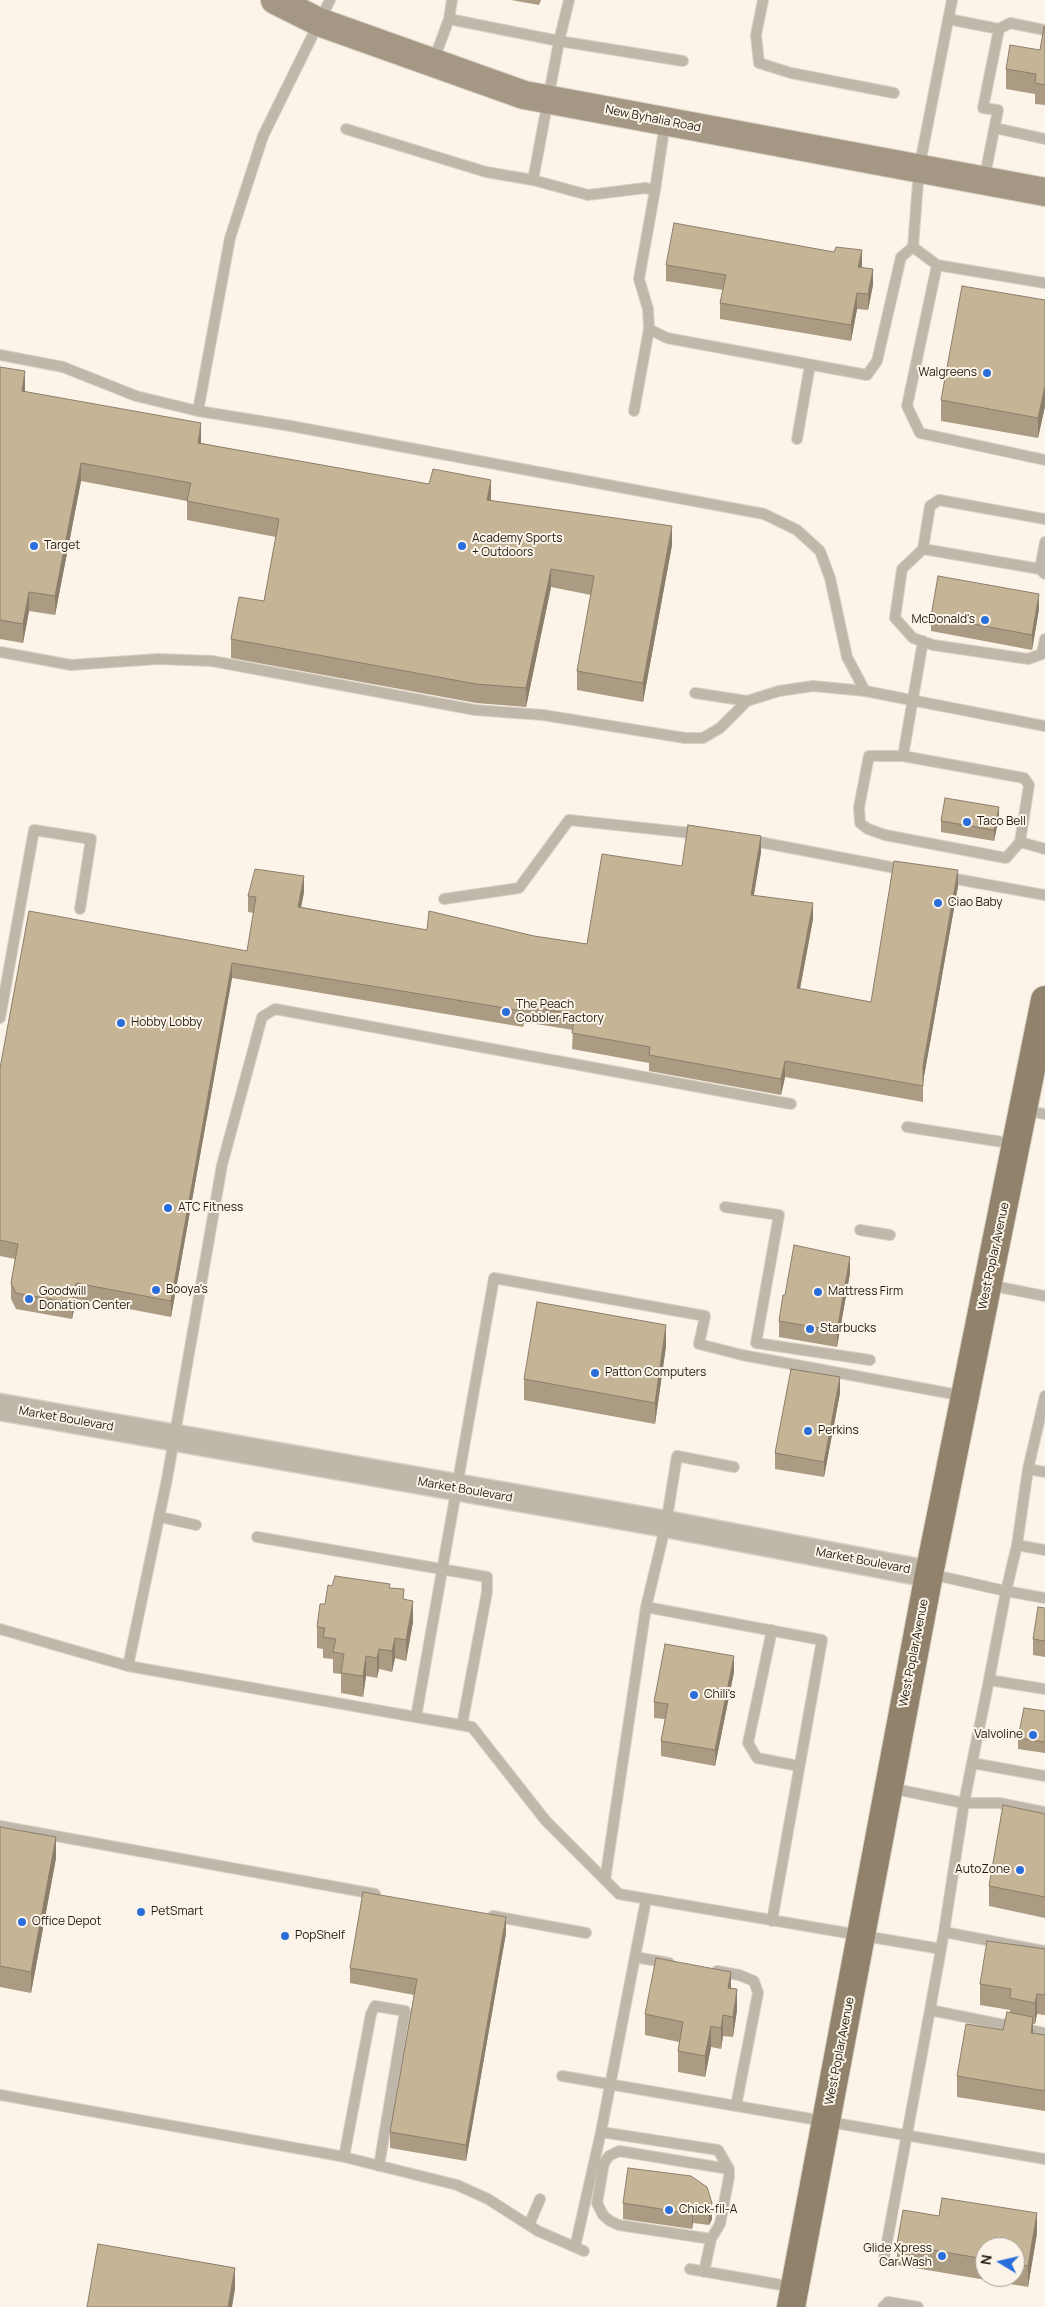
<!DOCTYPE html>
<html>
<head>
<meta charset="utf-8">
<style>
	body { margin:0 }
	#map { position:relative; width:1045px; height:2307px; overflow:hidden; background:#fcf4e8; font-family:Manrope,sans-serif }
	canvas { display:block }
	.north { position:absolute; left:975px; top:2237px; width:50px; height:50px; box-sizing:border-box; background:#fcf4e8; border:1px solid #a49d92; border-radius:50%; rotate:279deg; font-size:14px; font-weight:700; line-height:20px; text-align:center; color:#211b10 }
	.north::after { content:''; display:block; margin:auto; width:18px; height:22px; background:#296eda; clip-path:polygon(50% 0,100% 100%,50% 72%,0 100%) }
</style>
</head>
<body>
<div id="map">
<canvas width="1045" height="2307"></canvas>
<div class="north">N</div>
</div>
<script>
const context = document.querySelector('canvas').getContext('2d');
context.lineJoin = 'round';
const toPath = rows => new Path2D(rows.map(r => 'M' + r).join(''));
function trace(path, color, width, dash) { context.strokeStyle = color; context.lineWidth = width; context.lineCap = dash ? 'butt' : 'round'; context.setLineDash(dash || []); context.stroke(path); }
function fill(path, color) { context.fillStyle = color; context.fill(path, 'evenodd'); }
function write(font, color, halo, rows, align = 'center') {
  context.font = font + ' Manrope,sans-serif'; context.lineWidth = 4; context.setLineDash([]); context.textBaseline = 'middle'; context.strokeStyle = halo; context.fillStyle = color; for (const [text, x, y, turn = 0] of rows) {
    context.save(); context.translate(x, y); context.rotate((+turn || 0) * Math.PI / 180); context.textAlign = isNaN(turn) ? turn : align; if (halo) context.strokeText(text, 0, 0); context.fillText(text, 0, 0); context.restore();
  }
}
const service = toPath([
	[763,0,756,35,759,63,791,73,894,93],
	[449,19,452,0],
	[948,19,999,29,983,108,998,110,984,180],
	[999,29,1010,23,1045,30],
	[433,62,449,19,559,41,683,61],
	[995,128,1045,139],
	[346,129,486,172,533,180,588,195,645,188,655,190,665,123],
	[533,180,559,41,569,0],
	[655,190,639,279,648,309,649,329,667,338,867,375,877,361,901,257,913,247,919,169,952,0],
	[913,247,937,265],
	[1045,283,937,265,907,406,920,433,1045,460],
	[0,355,63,367,136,396,198,411,291,426,764,514,797,530,820,551,830,578,847,657,865,691,1045,726],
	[198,411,230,238,263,136,330,0],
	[634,411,649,329],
	[797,439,810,365],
	[1045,519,939,500,930,506,923,549,902,569,895,618,913,638,933,645,1028,659,1042,654,1045,639],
	[923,549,1040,569,1045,574],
	[1040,569,1045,542],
	[923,641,903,756,1024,778,1029,785,1020,842,1045,849],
	[0,652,71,665,158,659,212,661,475,710,543,715,685,738,703,738,720,728,747,701,779,691,813,686,865,691],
	[695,693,747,701],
	[903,756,869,756,859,807,860,823,868,829,885,835,1006,858,1020,842],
	[749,840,906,870],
	[945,877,1045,895],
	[444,899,519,888,569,820,700,834],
	[0,1018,34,830,91,839,80,909],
	[1025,1110,1045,1114],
	[907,1127,1015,1144],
	[725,1207,779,1215,756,1343,870,1360],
	[860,1230,890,1235],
	[989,1285,1045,1296],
	[1028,1469,1045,1472],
	[160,1517,196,1525],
	[257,1537,487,1577,487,1592,462,1725],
	[1017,1545,1028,1469,1045,1396],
	[1045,1550,1017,1545,1006,1591,1045,1598],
	[930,1574,1006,1591,989,1680],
	[646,1607,822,1640,772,1921],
	[0,1629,128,1666,472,1727,546,1821,619,1894,941,1949],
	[772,1630,748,1743,757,1758,799,1766],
	[128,1666,167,1479,222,1165,262,1017,275,1009,791,1104],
	[416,1717,494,1278,705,1316,699,1344,742,1355,964,1396],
	[972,1763,989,1680,1045,1689],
	[1045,1776,972,1763,964,1803,999,1803,1045,1812],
	[890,1788,964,1803,944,1932],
	[0,1826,375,1894],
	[605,1880,646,1607,666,1524,677,1456,734,1467],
	[493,1916,586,1933],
	[1045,1951,944,1932,930,2010,1045,2033],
	[635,1957,669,1963],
	[717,1971,739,1975,754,1981,758,1993,736,2106],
	[562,2076,1045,2159],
	[0,2095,340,2156,457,2185,488,2199,538,2231,584,2251],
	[601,2132,718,2150,729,2169,729,2177,720,2224,711,2239,704,2272],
	[344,2157,371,2014,375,2006,405,2011,379,2166],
	[529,2225,540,2199],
	[711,2239,619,2225,610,2221,603,2215,597,2203,604,2163,609,2156,619,2151,729,2169],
	[575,2247,601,2132,646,1900],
	[884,2258,930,2010],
	[690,2269,793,2287],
	[883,2307,888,2302,918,2307]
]);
const tertiary = toPath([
	[0,1407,666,1524,929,1574]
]);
const secondary = toPath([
	[275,0,319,22,524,95,1045,192]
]);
const primary = toPath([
	[791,2307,929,1574,1045,1000]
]);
trace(service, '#d9d1c5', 12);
trace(tertiary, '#d9d1c5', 29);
trace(secondary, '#d9d1c5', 30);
trace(primary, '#d9d1c5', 30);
trace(service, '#bfb7aa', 10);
trace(tertiary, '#bfb7aa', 26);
trace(secondary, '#a49885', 28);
trace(primary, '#90826b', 28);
fill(toPath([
	[511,0,541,0,539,5],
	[1045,27,1045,105,1035,104,1035,94,1006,89,1006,69,1040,50],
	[666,265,862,267,873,285,868,310,857,309,851,341,720,319,720,303,723,290,666,281],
	[0,367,25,391,201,443,491,500,672,545,643,702,577,690,577,671,591,595,551,587,526,707,476,703,231,658,231,639,264,601,276,537,187,520,187,501,81,481,55,615,29,611,23,643,0,639],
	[941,400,1045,406,1038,438,941,421],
	[1039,609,1032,650,931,631,931,616],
	[999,817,994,841,941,832,941,821],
	[761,852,754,895,813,919,800,989,871,1002,958,886,923,1082,923,1102,785,1077,781,1095,649,1071,649,1063,572,1049,573,1030,524,1022,523,1027,232,978,171,1317,76,1299,72,1319,16,1309,11,1299,11,1283,15,1259,0,1256,0,1068,247,951,254,913,248,912,248,896,304,892,301,907,427,930,534,936,587,944,682,866],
	[850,1273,837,1347,779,1337,779,1321],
	[666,1346,655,1424,524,1400,524,1379],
	[840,1393,824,1477,775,1469,775,1453],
	[332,1586,390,1588,404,1600,413,1622,406,1661,395,1658,392,1672,379,1669,377,1678,366,1676,363,1697,341,1693,341,1674,333,1673,333,1659,323,1658,323,1649,317,1648,317,1627],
	[1045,1608,1045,1657,1033,1655,1033,1639],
	[734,1672,715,1766,661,1756,661,1741,665,1719,654,1718,654,1702],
	[1045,1711,1045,1753,1018,1749,1018,1738],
	[1045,1814,1045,1918,989,1906,989,1886],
	[0,1827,56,1858,31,1993,0,1987],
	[506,1933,466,2161,390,2148,390,2132,414,1995,350,1983,350,1968],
	[1045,1949,1045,2015,1037,2014,1035,2024,1033,2024,1033,2033,1045,2035,1045,2111,957,2097,957,2076,1003,2030,1010,2012,1010,2010,980,2005,980,1984],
	[731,1989,737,2010,733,2037,723,2036,721,2049,711,2047,705,2077,678,2072,678,2051,679,2042,645,2035,645,2014],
	[707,2187,712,2219,709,2225,693,2223,692,2229,623,2219,623,2203],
	[1037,2233,1028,2287,897,2265,897,2244],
	[985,2247,1015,2247,1015,2277,985,2277]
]), '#aa9b82');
fill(toPath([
	[862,250,862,266,858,282,858,267],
	[873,269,873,285,868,310,868,294],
	[857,293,857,309,851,341,851,325],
	[25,371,25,390,22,409,22,391],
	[1045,386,1045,406,1038,438,1038,418],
	[201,423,201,442,198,462,198,443],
	[81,463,81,481,55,615,55,596],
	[491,480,491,499,487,519,487,500],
	[672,526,672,545,643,702,643,683],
	[551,569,551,587,526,707,526,688],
	[29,592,29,611,23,643,23,624],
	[1039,594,1039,609,1032,650,1032,635],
	[999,807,999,817,994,841,994,830],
	[761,836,761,852,751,911,751,895],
	[958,870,958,886,923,1082,923,1066],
	[304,876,304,892,298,923,298,907],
	[813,903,813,919,797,1004,797,988],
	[232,963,232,978,171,1317,171,1301],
	[524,1006,524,1022,523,1027,523,1011],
	[785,1061,785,1077,781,1095,781,1079],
	[850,1257,850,1273,837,1347,837,1331],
	[76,1283,76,1299,72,1319,72,1303],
	[666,1325,666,1346,655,1424,655,1403],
	[840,1377,840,1393,824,1477,824,1462],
	[413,1601,413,1622,406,1661,406,1640],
	[395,1638,395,1658,392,1672,392,1651],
	[379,1649,379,1669,377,1678,377,1658],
	[366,1656,366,1676,363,1697,363,1676],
	[734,1656,734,1672,715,1766,715,1750],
	[56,1837,56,1858,31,1993,31,1972],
	[506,1917,506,1933,466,2161,466,2145],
	[731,1972,731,1992,728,1988],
	[737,1989,737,2010,733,2037,733,2017],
	[1037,1994,1037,2014,1035,2024,1035,2003],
	[723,2015,723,2036,721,2049,721,2028],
	[1033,2017,1033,2038,1031,2033],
	[711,2026,711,2047,705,2077,705,2056],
	[712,2203,712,2219,709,2225,709,2210],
	[693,2208,693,2223,692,2229,692,2214],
	[1037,2213,1037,2233,1028,2287,1028,2266],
	[235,2268,235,2289,232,2307,228,2307]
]), '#8b7e6a');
const building = toPath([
	[1044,27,1045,27,1045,85,1035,83,1036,74,1006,69,1010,45,1040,50,1044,27],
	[674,223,834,252,836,247,862,250,858,267,873,269,868,294,857,293,851,325,720,303,726,275,666,265,674,223],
	[962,286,1045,300,1045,386,1038,418,941,400,962,286],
	[0,367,25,371,22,391,201,423,198,443,429,484,433,469,491,480,487,500,672,526,643,683,577,671,594,576,551,569,526,688,476,684,231,639,239,597,264,601,279,519,187,501,191,483,81,463,55,596,29,592,23,624,0,620,0,367],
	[938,576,1039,594,1032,635,931,616,938,576],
	[945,798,999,807,994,830,941,821,945,798],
	[688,825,761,836,751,895,813,903,797,988,871,1002,894,861,958,870,923,1066,923,1086,785,1061,781,1079,649,1055,650,1047,572,1033,575,1014,524,1006,523,1011,232,963,171,1301,76,1283,72,1303,16,1293,11,1283,18,1244,0,1240,0,1068,29,911,247,951,256,897,248,896,255,869,304,876,298,907,427,930,429,911,534,936,587,944,602,854,682,866,688,825],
	[794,1245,850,1257,837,1331,779,1321,783,1295,785,1295,794,1245],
	[537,1302,666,1325,655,1403,524,1379,537,1302],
	[791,1369,840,1377,824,1462,775,1453,791,1369],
	[335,1576,390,1584,389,1588,404,1589,403,1599,413,1601,406,1640,395,1638,392,1651,379,1649,377,1658,366,1656,363,1676,341,1673,344,1654,333,1652,336,1639,323,1637,325,1628,317,1627,320,1604,325,1604,328,1585,332,1586,335,1576],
	[1038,1607,1045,1608,1045,1641,1033,1639,1038,1607],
	[665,1644,734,1656,715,1750,661,1741,668,1704,654,1702,665,1644],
	[1024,1708,1045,1711,1045,1742,1018,1738,1024,1708],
	[1003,1805,1045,1814,1045,1897,989,1886,1003,1805],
	[0,1827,56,1837,31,1972,0,1966,0,1827],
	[363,1892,506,1917,466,2145,390,2132,417,1979,350,1968,363,1892],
	[987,1941,1045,1949,1045,1995,1037,1994,1035,2003,1010,1998,1011,1989,980,1984,987,1941],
	[656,1958,731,1972,728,1988,737,1989,733,2017,723,2015,721,2028,711,2026,705,2056,678,2051,683,2022,645,2014,656,1958],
	[1007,2012,1033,2017,1031,2033,1045,2035,1045,2091,957,2076,966,2024,1003,2030,1007,2012],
	[628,2168,691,2176,707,2187,712,2203,709,2210,693,2208,692,2214,623,2203,628,2168],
	[942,2198,1037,2213,1028,2266,1015,2264,1015,2247,985,2247,985,2259,897,2244,903,2210,939,2216,942,2198],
	[98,2244,235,2268,228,2307,87,2307,98,2244]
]);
fill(building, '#c6b497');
trace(building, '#8b7e6a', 1);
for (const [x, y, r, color] of [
	[987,373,5,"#296eda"],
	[34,546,5,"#296eda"],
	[462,546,5,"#296eda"],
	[985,620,5,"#296eda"],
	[967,822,5,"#296eda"],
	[938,903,5,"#296eda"],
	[506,1012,5,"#296eda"],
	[121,1023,5,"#296eda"],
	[168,1208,5,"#296eda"],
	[156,1290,5,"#296eda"],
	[818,1292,5,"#296eda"],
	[29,1299,5,"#296eda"],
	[810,1329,5,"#296eda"],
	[595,1373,5,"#296eda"],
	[808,1431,5,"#296eda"],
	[694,1695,5,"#296eda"],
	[1033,1735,5,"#296eda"],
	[1020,1870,5,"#296eda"],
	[141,1912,5,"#296eda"],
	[22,1922,5,"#296eda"],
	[285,1936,5,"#296eda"],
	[669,2210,5,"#296eda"],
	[942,2256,5,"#296eda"]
]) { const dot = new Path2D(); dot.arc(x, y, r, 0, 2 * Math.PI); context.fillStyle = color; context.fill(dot); trace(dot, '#fcf4e8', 2); }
write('12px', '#211b10', '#fcf4e8', [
	["New Byhalia Road",653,119,11],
	["West Poplar Avenue",994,1256,-78],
	["Market Boulevard",66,1419,10],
	["Market Boulevard",465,1490,10],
	["Market Boulevard",863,1561,11],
	["West Poplar Avenue",914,1653,-79],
	["West Poplar Avenue",840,2051,-79]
]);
write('12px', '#211b10', '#fcf4e8', [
	["Walgreens",977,373,"right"],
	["Academy Sports",472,539],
	["+ Outdoors",472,553],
	["Target",44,546],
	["McDonald's",975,620,"right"],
	["Taco Bell",977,822],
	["Ciao Baby",948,903],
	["The Peach",516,1005],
	["Cobbler Factory",516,1019],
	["Hobby Lobby",131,1023],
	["ATC Fitness",178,1208],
	["Booya's",166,1290],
	["Goodwill",39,1292],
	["Donation Center",39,1306],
	["Mattress Firm",828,1292],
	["Starbucks",820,1329],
	["Patton Computers",605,1373],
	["Perkins",818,1431],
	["Chili's",704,1695],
	["Valvoline",1023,1735,"right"],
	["AutoZone",1010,1870,"right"],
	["PetSmart",151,1912],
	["Office Depot",32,1922],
	["PopShelf",295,1936],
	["Chick-fil-A",679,2210],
	["Glide Xpress",932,2249,"right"],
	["Car Wash",932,2263,"right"]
], 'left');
</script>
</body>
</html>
